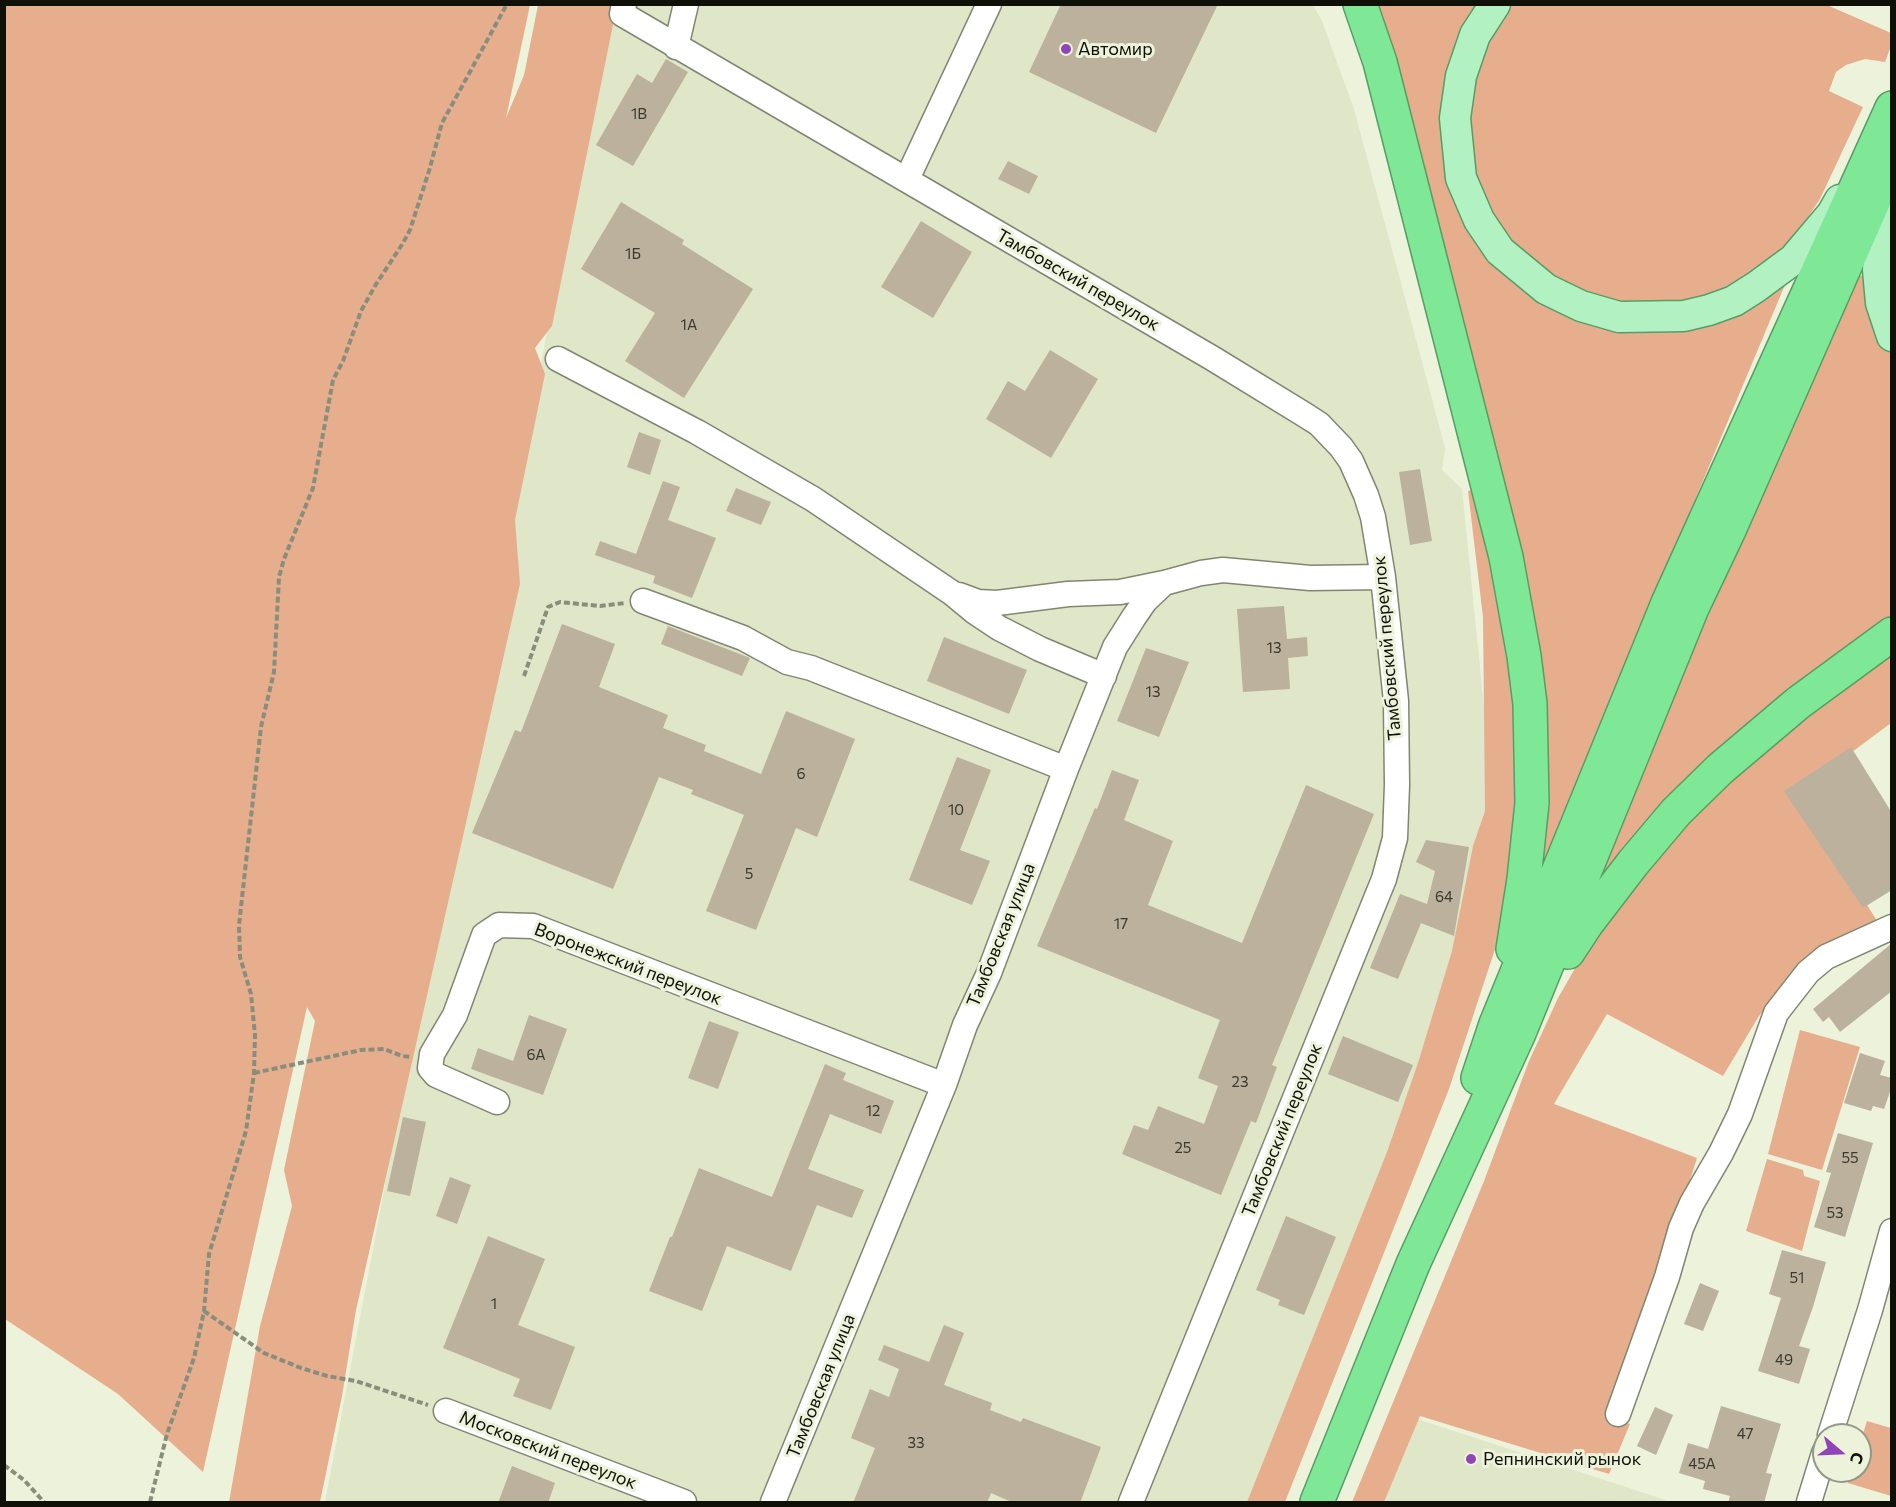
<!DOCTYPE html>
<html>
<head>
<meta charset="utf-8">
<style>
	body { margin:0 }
	#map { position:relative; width:1896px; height:1507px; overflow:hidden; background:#edf2db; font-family:Commissioner,sans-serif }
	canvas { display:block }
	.frame { position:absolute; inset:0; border:6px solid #0f1109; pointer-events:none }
	.north { position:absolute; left:1812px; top:1423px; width:60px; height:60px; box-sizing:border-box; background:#edf2db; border:2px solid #949887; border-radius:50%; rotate:109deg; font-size:16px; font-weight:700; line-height:24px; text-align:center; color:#0f1109 }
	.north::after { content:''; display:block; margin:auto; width:21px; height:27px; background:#8f45b7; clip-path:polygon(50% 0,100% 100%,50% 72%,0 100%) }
</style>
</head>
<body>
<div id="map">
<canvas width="1896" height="1507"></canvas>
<div class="frame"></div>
<div class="north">С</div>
</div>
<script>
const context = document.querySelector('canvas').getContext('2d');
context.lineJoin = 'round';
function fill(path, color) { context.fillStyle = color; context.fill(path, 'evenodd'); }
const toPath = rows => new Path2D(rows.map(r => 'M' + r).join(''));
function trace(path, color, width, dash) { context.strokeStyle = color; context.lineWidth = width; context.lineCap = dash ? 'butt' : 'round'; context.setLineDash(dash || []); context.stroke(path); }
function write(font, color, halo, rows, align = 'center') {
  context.font = font + ' Commissioner,sans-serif'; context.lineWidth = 6; context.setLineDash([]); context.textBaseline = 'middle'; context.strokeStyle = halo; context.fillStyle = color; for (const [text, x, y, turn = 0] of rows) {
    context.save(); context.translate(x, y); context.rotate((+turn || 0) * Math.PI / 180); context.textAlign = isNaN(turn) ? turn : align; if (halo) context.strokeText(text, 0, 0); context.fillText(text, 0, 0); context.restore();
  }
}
fill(toPath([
	[609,5,1313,5,1322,21,1353,106,1397,268,1445,448,1442,470,1462,489,1495,817,1282,1502,325,1502],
	[1417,1419,1666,1500,1666,1502,1383,1502]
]), '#e0e6c8');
fill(toPath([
	[4,5,530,5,506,118,524,75,538,5,617,5,552,326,535,348,545,374,515,520,520,584,356,1310,342,1396,320,1502,229,1502,260,1326,292,1206,284,1170,315,1021,307,1007,203,1472,118,1394,5,1319],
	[1371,5,1827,5,1891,33,1891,46,1885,62,1865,59,1846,65,1836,72,1829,91,1863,107,1820,199,1794,238,1787,280,1625,667,1543,877,1537,876,1542,782],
	[1891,272,1891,723,1797,793,1879,924,1825,944,1805,959,1759,1016,1723,1076,1607,1014,1554,1104,1697,1158,1662,1268,1607,1417,1630,1424,1609,1474,1420,1416,1384,1502,1352,1502,1484,1181,1529,1061,1558,998,1589,944,1593,898,1698,639,1770,475,1849,277],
	[1478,488,1509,636,1521,796,1500,934,1449,1089,1285,1502,1247,1502,1387,1152,1418,1063,1452,951,1473,846,1485,811,1483,617,1468,491],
	[1800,1030,1860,1047,1822,1170,1768,1154],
	[1767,1159,1803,1170,1804,1176,1820,1181,1802,1251,1746,1231],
	[1867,1421,1891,1428,1891,1496,1848,1483,1851,1471,1860,1471,1860,1443]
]), '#e7ae8e');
fill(toPath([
	[1061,4,1218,4,1156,133,1029,72],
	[666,59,688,72,633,166,596,145,637,74,652,83],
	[1008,161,1038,176,1029,194,998,179],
	[621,202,684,240,682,244,753,289,684,398,625,361,655,313,581,269],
	[921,221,972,252,933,318,881,287],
	[1050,350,1098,379,1051,458,986,419,1008,381,1025,391],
	[639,432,661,440,650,475,627,467],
	[1420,469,1432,541,1410,545,1399,472],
	[663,481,680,487,668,520,716,538,692,598,653,583,655,576,595,555,600,541,636,554],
	[736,488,771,502,761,525,726,511],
	[1284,606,1287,639,1307,637,1308,656,1288,658,1290,689,1243,692,1237,609],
	[562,624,615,644,599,687,668,715,663,728,706,745,704,751,761,774,786,711,855,739,817,837,796,828,756,930,706,911,744,815,691,794,693,790,659,777,613,889,472,833,515,730,521,732],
	[668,626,750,658,742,676,661,644],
	[944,637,1027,670,1009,714,927,681],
	[1146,648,1189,662,1159,737,1117,721],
	[1851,747,1892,813,1892,890,1863,908,1784,791],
	[957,757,991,770,960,850,990,861,972,905,909,880],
	[1112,770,1139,780,1124,820,1173,841,1148,905,1242,943,1306,785,1374,814,1272,1065,1277,1067,1256,1123,1251,1121,1221,1195,1122,1154,1134,1125,1148,1130,1158,1106,1204,1124,1218,1086,1198,1078,1220,1020,1037,946,1095,808,1097,809],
	[1426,840,1469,847,1454,936,1421,923,1398,979,1370,968,1400,894,1427,904,1435,871,1416,862],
	[1892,943,1892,991,1840,1032,1829,1017,1823,1022,1813,1009],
	[529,1015,567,1029,543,1095,471,1069,478,1048,513,1061],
	[709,1021,739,1032,718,1089,688,1078],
	[1343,1036,1413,1065,1398,1102,1328,1074],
	[1860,1053,1885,1061,1880,1075,1892,1078,1892,1086,1884,1109,1873,1106,1871,1111,1844,1103],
	[825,1064,846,1073,843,1080,894,1101,881,1134,830,1114,808,1169,864,1190,852,1218,817,1205,791,1271,727,1246,702,1311,649,1291,670,1237,672,1237,699,1168,772,1197],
	[403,1117,426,1122,410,1196,387,1191],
	[1838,1133,1873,1143,1845,1237,1814,1227,1831,1173,1826,1172],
	[450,1177,471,1185,457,1224,436,1216],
	[1286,1216,1336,1237,1304,1315,1278,1305,1280,1300,1256,1290],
	[488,1236,545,1259,518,1325,575,1347,551,1410,513,1396,520,1379,443,1348],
	[1782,1250,1826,1262,1813,1307,1799,1346,1810,1349,1799,1384,1758,1371,1781,1298,1769,1294],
	[1700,1283,1719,1291,1703,1331,1684,1324],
	[944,1325,964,1333,944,1385,992,1403,990,1410,1021,1422,1023,1418,1101,1447,1080,1503,1014,1503,991,1493,987,1503,853,1503,875,1448,851,1438,870,1389,889,1397,899,1369,878,1360,884,1345,929,1362],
	[1721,1406,1781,1424,1766,1473,1772,1474,1764,1503,1728,1503,1730,1496,1703,1489,1705,1481,1679,1473,1688,1443,1708,1449],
	[1655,1407,1673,1415,1656,1455,1637,1446],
	[512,1466,555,1483,548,1503,498,1503]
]), '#bbb19d');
const minor = toPath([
	[624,4,622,14,1212,358,1305,415,1319,424,1341,447,1351,461,1366,495,1373,517,1383,577,1396,701,1397,785,1395,838,1384,879,1131,1502],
	[676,47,686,4],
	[907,179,989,4],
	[558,359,697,432,813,499,952,593,975,612,999,628,1040,649,1104,676],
	[959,595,978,602,997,603,1068,594,1120,592,1164,583],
	[643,601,743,638,787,662,811,668,1066,769],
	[497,1102,436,1075,430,1068,432,1054,455,1015,484,935,499,925,533,926,944,1085],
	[446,1411,684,1502],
	[1618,1414,1667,1277,1681,1228,1692,1203,1721,1153,1740,1114,1776,1013,1808,972,1826,957,1892,927],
	[1830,1435,1870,1310,1892,1231],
	[773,1502,944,1085,965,1025,989,973,1066,769,1115,647,1134,617,1145,601,1164,583,1201,573,1223,570,1310,578,1383,577],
	[1809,1502,1824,1453]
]);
const major = toPath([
	[1495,4,1475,35,1461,76,1455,118,1461,178,1479,220,1500,251,1546,289,1581,306,1619,317,1684,316,1709,310,1734,301,1756,287,1794,259,1832,214,1840,200],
	[1891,184,1882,220,1878,270,1881,303,1892,336]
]);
const highway = toPath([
	[1360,4,1380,62,1506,557,1524,656,1530,704,1532,803,1524,879,1513,949],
	[1568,952,1587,923,1633,863,1676,812,1720,769,1798,703,1892,634],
	[1478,1078,1496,1024,1668,603,1892,108],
	[1317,1502,1413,1264,1519,1033,1550,957,1692,608,1729,530,1892,159]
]);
trace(minor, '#818671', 27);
trace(major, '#589d65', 33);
trace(highway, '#589d65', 36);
trace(toPath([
	[524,676,548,607,560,602,600,606,625,603],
	[254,1073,361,1050,384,1049,402,1056,412,1057],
	[204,1311,264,1353,301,1368,327,1376,356,1381,428,1405],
	[4,1465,24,1480,44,1502],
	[150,1502,167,1434,194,1358,204,1311,209,1254,246,1131,254,1073,255,1035,251,994,240,957,239,925,261,727,274,672,279,577,284,559,313,488,333,380,343,361,361,311,375,286,403,243,410,230,429,171,442,123,507,4]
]), '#898d7c', 4, [6, 3]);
trace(minor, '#fff', 24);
trace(major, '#b2f1c1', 30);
trace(highway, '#7fe897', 33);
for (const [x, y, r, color] of [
	[1066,49,6,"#8f45b7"],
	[1471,1459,6,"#8f45b7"]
]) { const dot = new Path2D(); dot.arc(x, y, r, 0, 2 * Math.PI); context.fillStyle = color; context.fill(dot); trace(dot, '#edf2db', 2); }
write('15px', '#3a392e', null, [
	["1В",639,114],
	["1Б",633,254],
	["1А",689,325],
	["13",1274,648],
	["13",1153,692],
	["6",801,774],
	["10",956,810],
	["5",749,874],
	["64",1444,897],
	["17",1121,924],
	["6А",536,1055],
	["23",1240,1082],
	["12",873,1111],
	["25",1183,1148],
	["55",1850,1158],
	["53",1835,1213],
	["51",1797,1278],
	["1",494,1304],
	["49",1784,1360],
	["47",1745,1434],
	["33",916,1443],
	["45А",1702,1464]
]);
write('18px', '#0f1109', '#edf2db', [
	["Автомир",1078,49],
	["Репнинский рынок",1483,1459]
], 'left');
write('18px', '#0f1109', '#edf2db', [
	["Тамбовский переулок",1078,280,30],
	["Тамбовский переулок",1387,648,-95],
	["Тамбовская улица",1001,935,-68],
	["Воронежский переулок",628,964,21],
	["Тамбовский переулок",1282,1130,-68],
	["Тамбовская улица",821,1386,-68],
	["Московский переулок",548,1450,21]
]);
</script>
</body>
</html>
